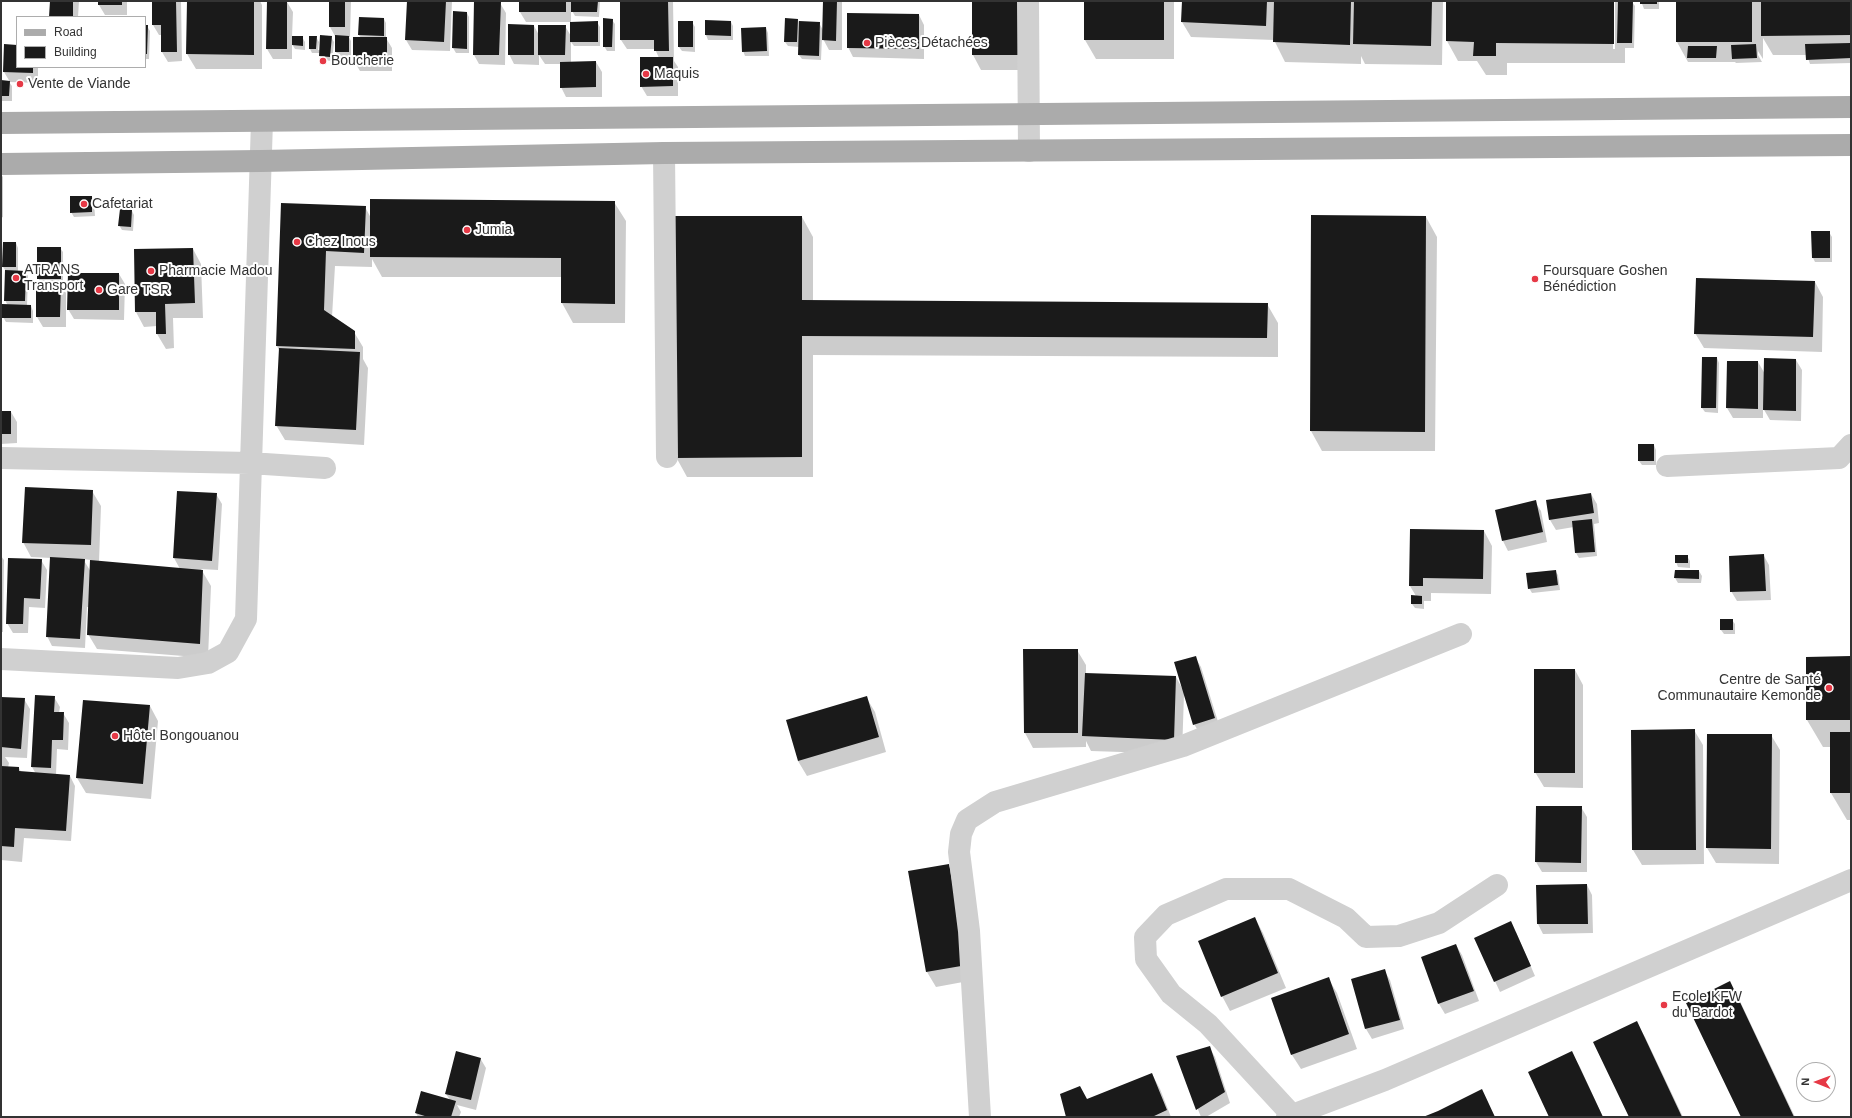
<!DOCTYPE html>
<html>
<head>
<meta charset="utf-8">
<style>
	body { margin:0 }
	#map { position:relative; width:1852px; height:1118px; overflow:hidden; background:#fff; font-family:Helvetica,sans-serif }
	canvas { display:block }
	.frame { position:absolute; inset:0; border:2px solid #333; pointer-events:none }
	.legend { position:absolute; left:16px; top:16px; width:130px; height:52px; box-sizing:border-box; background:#fff; border:1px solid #adadad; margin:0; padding:5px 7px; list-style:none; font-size:12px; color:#333 }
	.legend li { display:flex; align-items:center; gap:8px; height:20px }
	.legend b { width:20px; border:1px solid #adadad }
	.north { position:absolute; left:1796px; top:1062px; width:40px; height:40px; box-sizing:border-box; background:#fff; border:1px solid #adadad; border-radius:50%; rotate:271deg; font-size:11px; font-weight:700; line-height:16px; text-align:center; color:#333 }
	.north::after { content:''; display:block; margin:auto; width:14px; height:18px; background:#e63946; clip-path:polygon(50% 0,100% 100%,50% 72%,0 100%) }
</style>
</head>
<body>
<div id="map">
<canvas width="1852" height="1118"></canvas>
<div class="frame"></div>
<ul class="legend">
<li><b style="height:5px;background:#ababab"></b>Road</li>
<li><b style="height:11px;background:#1a1a1a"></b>Building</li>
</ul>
<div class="north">N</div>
</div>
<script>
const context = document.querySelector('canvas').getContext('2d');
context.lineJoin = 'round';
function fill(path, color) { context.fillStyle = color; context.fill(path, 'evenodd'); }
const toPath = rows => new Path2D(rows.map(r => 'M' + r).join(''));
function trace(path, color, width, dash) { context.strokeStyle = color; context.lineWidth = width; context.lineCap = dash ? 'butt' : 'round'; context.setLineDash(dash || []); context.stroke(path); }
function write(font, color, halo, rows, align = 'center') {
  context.font = font + ' Helvetica,sans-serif'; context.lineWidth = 4; context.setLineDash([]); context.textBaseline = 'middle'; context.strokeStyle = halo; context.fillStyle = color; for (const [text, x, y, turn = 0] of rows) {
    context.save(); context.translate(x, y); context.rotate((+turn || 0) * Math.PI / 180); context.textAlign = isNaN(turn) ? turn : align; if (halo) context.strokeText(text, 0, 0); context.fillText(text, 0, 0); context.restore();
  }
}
fill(toPath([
	[51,1,79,1,78,17,50,17],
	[99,1,127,1,127,15,105,15,99,5],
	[153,1,181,1,182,61,168,62,162,52,162,35,159,35,153,25],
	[188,1,260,1,262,5,262,69,196,69,187,54],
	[330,1,351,1,350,37,349,37,351,41,351,57,339,56,336,52,335,36,330,27],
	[408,1,452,1,450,51,412,50,406,40],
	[520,1,600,1,599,17,575,16,571,9,571,22,526,22,520,12],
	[621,1,673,1,674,61,678,67,678,96,647,96,641,86,659,58,655,49,627,49,621,40],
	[824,1,842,1,842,50,829,50,822,37,821,60,802,59,799,55,799,47,788,46,785,42,798,20,799,22,819,23,823,30],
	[973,1,1029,1,1029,70,981,70,973,55],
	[1085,1,1174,1,1174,59,1096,59,1085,40],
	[1183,1,1443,1,1442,65,1365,64,1361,56,1361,64,1285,62,1274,40,1191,37,1182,22],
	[1447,1,1613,1,1613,49,1615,49,1615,1,1632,2,1635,6,1634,48,1625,48,1625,63,1507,63,1507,75,1486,75,1477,61,1458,61,1447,41],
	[1641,1,1659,1,1659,9,1644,9],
	[1677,1,1851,1,1851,63,1810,64,1807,55,1773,55,1763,38,1763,59,1758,51,1758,55,1762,62,1736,63,1735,62,1688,62,1677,42],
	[287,2,293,12,292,37,302,37,305,42,305,50,295,49,292,44,292,59,273,59,267,49],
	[500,3,506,13,505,65,479,64,474,55],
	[467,13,469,17,469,53,456,53,453,48],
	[919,15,924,25,924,59,853,57,848,47],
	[384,19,386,23,386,38,392,48,392,71,360,71,354,61,361,38,359,35],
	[612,20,615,24,615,51,607,51,604,46],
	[597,22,600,27,600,46,574,46,571,42,571,63,596,62,602,72,602,97,566,97,561,87,561,64,545,64,539,55,539,65,514,64,509,54,534,26,539,35,565,26,571,36],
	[692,22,695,27,695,52,682,51,679,47],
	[731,22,733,26,733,40,708,40,706,35],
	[145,26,147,26,150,31,149,59,145,59],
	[766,28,768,33,769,56,745,56,743,51],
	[316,37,319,42,318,50,320,50,331,37,334,42,332,61,323,60,320,53,312,53,310,49],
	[17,46,17,67,38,67,38,83,9,82,12,86,12,101,1,101,1,55,1,81,10,82,4,72],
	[1,174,3,177,3,217,1,218],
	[92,197,94,201,95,216,74,217,71,212],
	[614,202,626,221,625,323,573,323,562,303,562,277,382,277,372,259,372,267,335,266,332,317,354,332,363,347,363,359,368,368,364,445,285,440,276,425,280,352,277,346,282,204,365,207,371,218],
	[132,211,134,215,133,231,122,230,119,225],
	[1312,216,1426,217,1437,237,1435,451,1322,451,1311,431],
	[802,217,813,237,813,301,1267,304,1278,323,1278,357,813,355,813,477,687,477,676,457],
	[1829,232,1832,237,1832,262,1815,262,1813,258],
	[16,243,18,248,18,272,25,272,28,276,27,306,31,306,33,311,33,323,6,322,3,317,8,306,5,300,6,271,3,267],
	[60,248,63,252,63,283,60,283,66,293,66,327,43,327,37,317,37,283,41,283,38,278],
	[193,249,201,264,203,318,173,318,174,348,166,349,157,334,157,326,144,327,136,312],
	[119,274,125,284,124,320,74,319,68,309],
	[1815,282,1823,297,1822,352,1704,348,1695,333],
	[1717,358,1719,363,1718,413,1705,412,1702,408],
	[1796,360,1802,370,1801,421,1770,420,1763,408,1763,418,1733,418,1727,408,1728,362,1758,362,1765,374],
	[1,412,11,412,17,422,17,443,1,444],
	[1654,445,1656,450,1656,465,1642,465,1639,461],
	[92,491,101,506,99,562,180,569,174,558,178,492,216,494,222,504,218,570,201,569,211,586,208,658,97,649,88,634,89,607,87,607,85,648,52,646,47,636,51,558,31,557,23,542],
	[83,559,91,560,91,572],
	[1591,494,1597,504,1599,523,1594,524,1597,556,1579,558,1576,553,1574,527,1556,530,1550,520,1547,501],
	[1535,502,1541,511,1547,542,1508,551,1503,541],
	[1484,531,1492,546,1491,594,1431,593,1431,601,1424,601,1424,609,1415,608,1412,604,1416,596,1410,586],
	[1,556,4,560,3,632,1,632],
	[1687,556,1690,561,1690,568,1678,567,1676,562],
	[1764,556,1769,565,1771,600,1737,601,1731,591],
	[41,560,47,570,45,608,29,607,28,633,13,633,7,623],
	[1555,571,1558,575,1560,590,1532,593,1529,588],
	[1676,571,1699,571,1702,576,1701,583,1678,583,1675,578],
	[1732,620,1735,624,1735,634,1724,634,1721,630],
	[1077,650,1086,665,1086,674,1176,677,1182,688,1195,657,1201,667,1220,728,1200,734,1194,724,1184,694,1182,754,1091,751,1086,741,1086,747,1033,748,1025,733],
	[1851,657,1851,820,1847,820,1831,793,1831,747,1823,747,1807,720],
	[1575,670,1583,685,1583,788,1544,787,1535,772],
	[54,697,60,707,59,713,63,713,69,723,68,750,57,749,56,775,70,776,75,786,71,841,24,838,22,862,1,860,1,698,24,699,30,709,27,758,5,757,9,763,8,768,19,768,21,772,36,774,32,767],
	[866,697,875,712,886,752,807,776,798,761],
	[84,701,150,706,158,721,151,799,86,793,77,778],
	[1694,730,1703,745,1704,864,1642,865,1633,850,1632,731],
	[1771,735,1780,750,1779,864,1716,863,1707,848],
	[1537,807,1581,807,1587,817,1587,872,1542,872,1536,862],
	[948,865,957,880,974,980,936,987,927,972],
	[1587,885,1592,895,1593,933,1543,934,1538,924,1537,886],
	[1255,918,1263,933,1286,988,1230,1011,1222,996],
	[1516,932,1535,976,1500,992,1475,938],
	[1456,945,1462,955,1479,1001,1445,1014,1439,1004,1422,958],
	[1384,970,1390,980,1404,1029,1372,1039,1366,1029,1352,980],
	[1328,978,1337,993,1357,1049,1301,1069,1292,1055],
	[1730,983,1738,997,1795,1117,1742,1117],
	[1636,1022,1645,1037,1683,1117,1630,1117],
	[1209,1047,1215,1057,1230,1103,1206,1117,1201,1117,1177,1057],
	[1571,1052,1580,1067,1603,1117,1550,1117],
	[480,1058,486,1068,476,1110,457,1105,461,1112,459,1117,418,1117,416,1113,422,1092,450,1100,446,1094],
	[1152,1074,1160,1089,1171,1117,1067,1117,1087,1100]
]), '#0003');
fill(toPath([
	[50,1,73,1,73,17,49,17],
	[98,1,122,1,122,5,98,5],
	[152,1,176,1,177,52,161,52,161,25,152,25],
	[187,1,254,1,254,55,186,54],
	[267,1,287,2,287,49,266,49],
	[329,1,345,1,345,27,329,27],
	[407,1,446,1,444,42,405,40],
	[474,1,501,2,499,55,473,55],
	[519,1,566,1,566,12,519,12],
	[571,1,598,1,597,12,571,12],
	[620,1,668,1,669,51,654,51,654,40,620,40],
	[823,1,837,1,836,41,822,40],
	[972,1,1021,1,1021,55,972,55],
	[1084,1,1164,1,1164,40,1084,40],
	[1182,1,1267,1,1266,26,1181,22],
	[1274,1,1351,1,1350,45,1273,42],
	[1354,1,1432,1,1431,46,1353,44],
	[1446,1,1614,1,1614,44,1496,43,1496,56,1473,56,1474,42,1446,41],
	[1618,1,1633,1,1632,43,1617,43],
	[1640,1,1657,1,1657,4,1640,4],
	[1676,1,1752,1,1752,42,1676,42],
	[1761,1,1851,1,1851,35,1761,36],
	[453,11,467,12,467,49,452,48],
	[847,13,919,14,919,49,847,48],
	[359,17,384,18,384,36,358,35],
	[603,18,613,19,612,47,603,47],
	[785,18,798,19,797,42,784,42],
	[705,20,731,21,731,36,705,35],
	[598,21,598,42,570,42,570,22],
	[678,21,693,21,693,47,678,47],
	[799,21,820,22,819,56,798,55],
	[508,24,534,25,534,55,508,55],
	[145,25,148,25,147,54,145,54],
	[538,25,566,25,565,55,538,55],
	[766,27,767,51,742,52,741,28],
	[320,35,332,36,330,57,319,56],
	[335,35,349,36,349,52,335,52],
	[292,36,303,36,303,46,292,45],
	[309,36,317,36,316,49,309,49],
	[353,37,387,37,387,62,353,62],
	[1851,43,1851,58,1806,60,1805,44],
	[4,44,17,45,17,67,33,67,33,73,3,72],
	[1756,44,1757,58,1732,59,1731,45],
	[1688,46,1717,46,1716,58,1687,58],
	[640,57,673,57,673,86,640,87],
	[596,61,596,87,560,88,560,62],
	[1,80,10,81,9,96,1,96],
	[70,196,92,196,92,212,70,213],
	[370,199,615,201,615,304,561,303,561,258,370,257],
	[281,203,366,206,364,253,326,251,324,310,355,331,355,349,276,346],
	[120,209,132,210,131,227,118,226],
	[1311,215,1426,216,1425,432,1310,431],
	[675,216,802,216,802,300,1268,303,1267,338,802,336,802,457,675,458],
	[1811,231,1830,231,1830,258,1812,258],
	[3,242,16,242,16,267,2,267],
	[37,247,61,247,61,279,37,279],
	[193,248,195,303,165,304,166,334,156,334,156,312,135,312,134,249],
	[5,270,26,271,25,301,4,301],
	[68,273,119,273,119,310,67,310],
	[1696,278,1815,281,1813,337,1694,334],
	[36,282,61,282,60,317,36,317],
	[2,304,31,305,31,318,2,318],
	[279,348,360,352,356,430,275,426],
	[1702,357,1717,357,1716,408,1701,408],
	[1764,358,1796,359,1796,411,1763,410],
	[1727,361,1758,361,1758,409,1726,408],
	[1,411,11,411,11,434,1,434],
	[1638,444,1654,444,1654,461,1638,461],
	[25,487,93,490,91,545,22,543],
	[177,491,217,493,212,561,173,558],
	[1591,493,1594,513,1549,520,1546,500],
	[1536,500,1543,532,1502,541,1495,510],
	[1592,519,1595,552,1575,553,1572,521],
	[1410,529,1484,530,1483,579,1423,578,1423,586,1409,586],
	[1764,554,1766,591,1730,592,1729,556],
	[1675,555,1688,555,1688,563,1675,563],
	[50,557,85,559,80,639,46,637],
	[8,558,42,559,40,599,24,598,23,624,6,624],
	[90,560,203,570,200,644,87,635],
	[1556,570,1558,585,1528,589,1526,573],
	[1675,570,1699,570,1699,579,1674,578],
	[1411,595,1422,596,1422,604,1411,604],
	[1720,619,1733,619,1733,630,1720,630],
	[1023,649,1078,649,1078,733,1024,733],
	[1196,656,1215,718,1193,725,1174,662],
	[1851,656,1851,720,1806,720,1806,657],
	[1534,669,1575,669,1575,773,1534,773],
	[1085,673,1176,676,1174,740,1082,736],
	[35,695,55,696,54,712,64,712,63,740,52,740,51,768,31,767],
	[867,696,879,737,798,761,786,720],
	[1,697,25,698,21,749,1,747],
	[83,700,150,705,143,784,76,778],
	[1695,729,1696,850,1632,850,1631,730],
	[1830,732,1851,732,1851,793,1830,793],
	[1707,734,1772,734,1771,849,1706,848],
	[1,766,19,767,19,771,70,775,66,831,15,828,14,847,1,846],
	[1536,806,1582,806,1581,863,1535,862],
	[949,864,967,965,926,972,908,871],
	[1587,884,1588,924,1537,924,1536,885],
	[1255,917,1278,973,1221,997,1198,941],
	[1511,921,1531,966,1494,982,1474,938],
	[1456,944,1474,991,1438,1004,1421,957],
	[1385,969,1400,1020,1365,1029,1351,979],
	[1329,977,1349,1034,1291,1055,1271,998],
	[1730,981,1794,1117,1741,1117,1686,1003],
	[1637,1021,1682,1117,1629,1117,1593,1042],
	[1210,1046,1225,1092,1196,1110,1176,1056],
	[456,1051,481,1058,471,1100,445,1094],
	[1572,1051,1603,1117,1549,1117,1528,1072],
	[1152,1073,1167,1110,1152,1117,1066,1117,1060,1094,1080,1086,1087,1099],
	[1482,1089,1495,1117,1423,1117,1438,1111],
	[421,1091,456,1101,451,1117,428,1117,415,1113]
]), '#1a1a1a');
trace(toPath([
	[1028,1,1029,151],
	[664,153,667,457],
	[1,458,250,463,325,468],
	[1667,466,1839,458,1851,445],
	[1,659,178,668,208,663,228,652,246,619,262,121],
	[1292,1115,1208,1024,1171,994,1146,959,1145,937,1166,915,1226,889,1289,889,1346,918,1366,937,1399,936,1439,923,1497,885],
	[980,1117,969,931,959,852,961,834,967,820,995,802,1183,746,1461,634],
	[1287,1117,1385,1080,1851,880]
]), '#d0d0d0', 22);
trace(toPath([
	[1,123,1851,107],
	[1,164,261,161,664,153,1851,145]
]), '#ababab', 22);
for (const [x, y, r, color] of [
	[867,43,4,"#e63946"],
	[323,61,4,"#e63946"],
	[646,74,4,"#e63946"],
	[20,84,4,"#e63946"],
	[84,204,4,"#e63946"],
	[467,230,4,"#e63946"],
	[297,242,4,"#e63946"],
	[151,271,4,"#e63946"],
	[16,278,4,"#e63946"],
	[1535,279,4,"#e63946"],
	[99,290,4,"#e63946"],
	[1829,688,4,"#e63946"],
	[115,736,4,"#e63946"],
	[1664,1005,4,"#e63946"]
]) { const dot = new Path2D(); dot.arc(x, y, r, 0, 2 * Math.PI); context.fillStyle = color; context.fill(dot); trace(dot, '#fff', 1.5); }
write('14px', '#333', '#fff', [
	["Pièces Détachées",875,43],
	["Boucherie",331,61],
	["Maquis",654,74],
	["Vente de Viande",28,84],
	["Cafetariat",92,204],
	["Jumia",475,230],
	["Chez Inous",305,242],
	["ATRANS",24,270],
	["Transport",24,286],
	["Pharmacie Madou",159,271],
	["Foursquare Goshen",1543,271],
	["Bénédiction",1543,287],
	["Gare TSR",107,290],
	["Centre de Santé",1821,680,"right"],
	["Communautaire Kemonde",1821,696,"right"],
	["Hôtel Bongouanou",123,736],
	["Ecole KFW",1672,997],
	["du Bardot",1672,1013]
], 'left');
</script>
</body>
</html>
